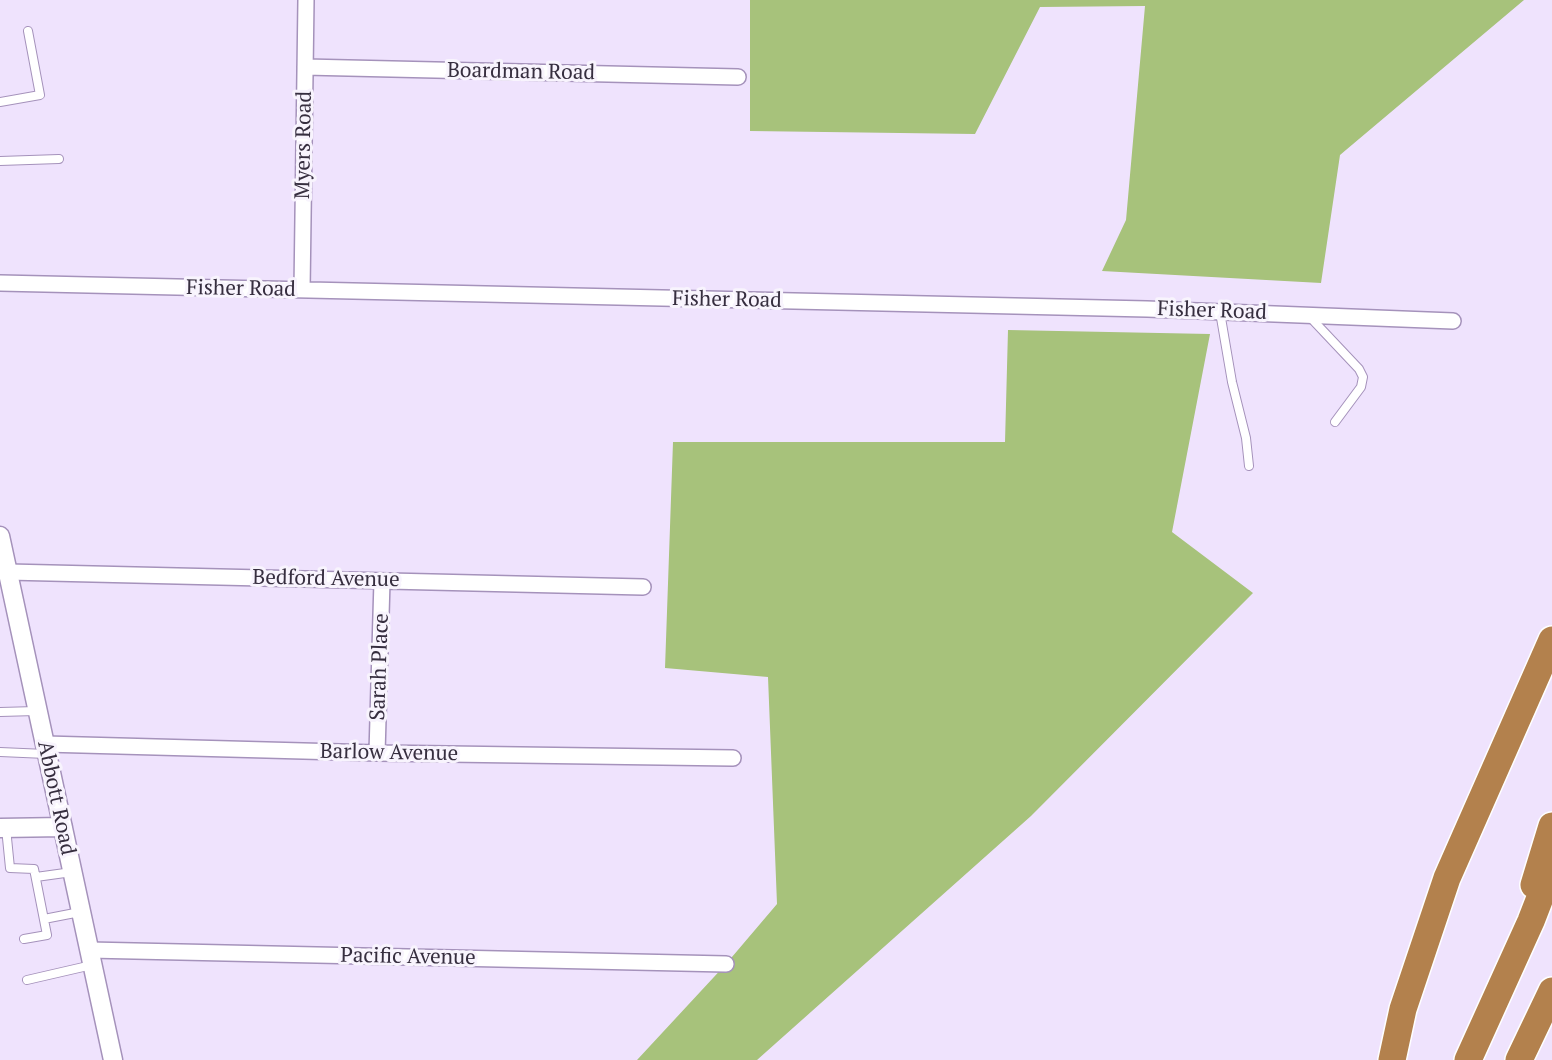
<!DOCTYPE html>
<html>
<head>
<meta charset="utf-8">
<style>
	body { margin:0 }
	canvas { display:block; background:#efe3fd }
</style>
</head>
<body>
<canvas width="1552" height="1060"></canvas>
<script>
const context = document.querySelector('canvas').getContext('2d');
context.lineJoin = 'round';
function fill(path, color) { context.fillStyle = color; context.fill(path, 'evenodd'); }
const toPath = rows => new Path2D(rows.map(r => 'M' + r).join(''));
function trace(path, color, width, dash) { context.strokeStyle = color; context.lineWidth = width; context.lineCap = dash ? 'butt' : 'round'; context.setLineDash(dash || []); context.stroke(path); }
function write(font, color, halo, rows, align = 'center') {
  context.font = font + ' "PT Serif",serif'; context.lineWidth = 6; context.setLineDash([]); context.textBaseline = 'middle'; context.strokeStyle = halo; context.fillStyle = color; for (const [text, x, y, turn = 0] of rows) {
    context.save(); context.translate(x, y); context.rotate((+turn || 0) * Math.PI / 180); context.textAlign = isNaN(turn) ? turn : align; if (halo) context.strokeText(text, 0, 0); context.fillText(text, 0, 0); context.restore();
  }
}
fill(toPath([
	[750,0,1524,0,1340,155,1321,283,1102,271,1126,220,1145,6,1040,7,975,134,750,131],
	[1008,330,1210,334,1172,532,1253,593,1031,816,757,1060,637,1060,726,964,777,904,768,677,665,668,673,442,1005,442]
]), '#a7c27b');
const service = toPath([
	[0,102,40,95,28,31],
	[0,161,59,159],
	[1220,312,1232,382,1246,438,1249,466],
	[1309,316,1359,369,1363,377,1361,387,1335,422],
	[0,712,36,711],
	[0,752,46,754],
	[6,828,10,868,34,869,47,935,24,939],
	[36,877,72,872],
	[44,919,80,912],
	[27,980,92,965]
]);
const minor = toPath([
	[305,67,738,77],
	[0,283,1147,309,1453,321],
	[302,290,306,0],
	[8,572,643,587],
	[45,744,377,753,733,758],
	[377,753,382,581],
	[89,950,726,964]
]);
const tertiary = toPath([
	[0,536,113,1060],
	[0,828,63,827]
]);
const motorway = toPath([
	[1534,885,1552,826],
	[1392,1060,1403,1009,1447,878,1552,640],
	[1468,1060,1531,921,1552,867],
	[1519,1060,1552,991]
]);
trace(service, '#a592bb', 10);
trace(minor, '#a592bb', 18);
trace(tertiary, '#a592bb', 21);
trace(motorway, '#fff', 30);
trace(service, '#fff', 8);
trace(minor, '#fff', 15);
trace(tertiary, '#fff', 18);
trace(motorway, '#b3814d', 27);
write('21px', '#362e3f', '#f8f4fd', [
	["Boardman Road",521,72,1],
	["Myers Road",304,145,-89],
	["Fisher Road",241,289,1],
	["Fisher Road",727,300,1],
	["Fisher Road",1212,311,2],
	["Bedford Avenue",326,579,1],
	["Sarah Place",380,667,-88],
	["Barlow Avenue",389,753,1],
	["Abbott Road",56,798,78],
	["Pacific Avenue",408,957,1]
]);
</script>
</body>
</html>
